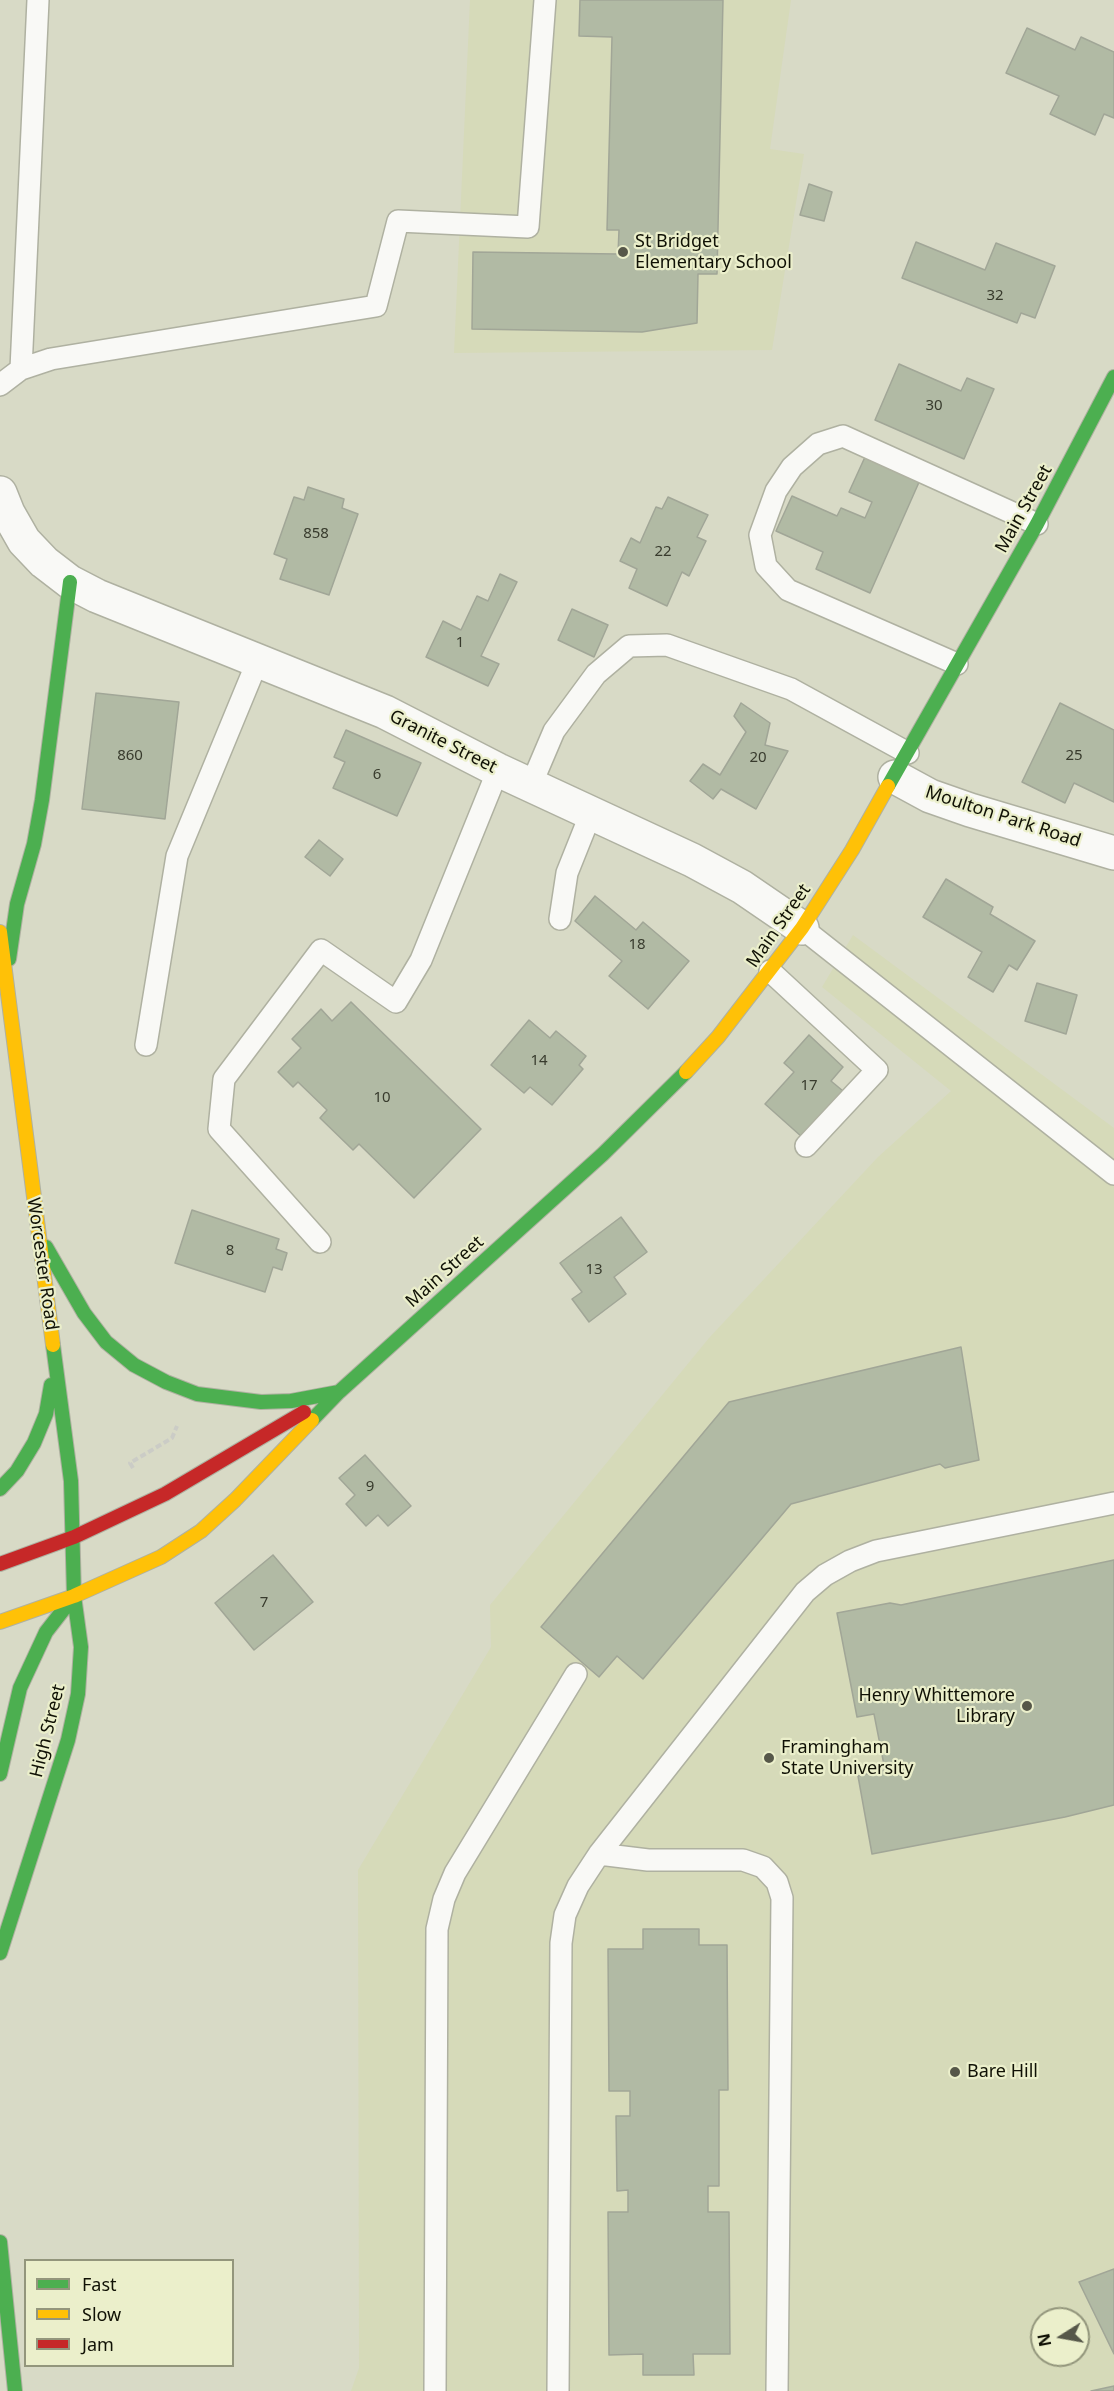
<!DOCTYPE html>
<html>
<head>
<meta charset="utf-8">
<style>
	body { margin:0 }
	#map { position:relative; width:1114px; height:2391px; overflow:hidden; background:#d8dac6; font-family:"Noto Sans",sans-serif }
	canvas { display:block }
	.legend { position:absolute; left:24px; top:2259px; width:210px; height:108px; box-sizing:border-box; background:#ebefcb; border:2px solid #93967c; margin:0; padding:8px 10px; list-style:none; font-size:18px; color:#101105 }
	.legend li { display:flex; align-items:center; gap:12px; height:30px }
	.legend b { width:30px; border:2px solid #93967c }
	.north { position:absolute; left:1030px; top:2307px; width:60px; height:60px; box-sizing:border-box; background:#ebefcb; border:2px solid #93967c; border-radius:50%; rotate:259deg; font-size:16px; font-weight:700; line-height:24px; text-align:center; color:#101105 }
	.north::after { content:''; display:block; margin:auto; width:21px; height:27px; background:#565749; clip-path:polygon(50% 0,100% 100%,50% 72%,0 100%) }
</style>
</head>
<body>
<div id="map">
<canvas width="1114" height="2391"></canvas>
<ul class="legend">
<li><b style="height:8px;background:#4caf50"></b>Fast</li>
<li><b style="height:8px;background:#ffc107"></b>Slow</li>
<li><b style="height:8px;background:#c62828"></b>Jam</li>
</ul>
<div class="north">N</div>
</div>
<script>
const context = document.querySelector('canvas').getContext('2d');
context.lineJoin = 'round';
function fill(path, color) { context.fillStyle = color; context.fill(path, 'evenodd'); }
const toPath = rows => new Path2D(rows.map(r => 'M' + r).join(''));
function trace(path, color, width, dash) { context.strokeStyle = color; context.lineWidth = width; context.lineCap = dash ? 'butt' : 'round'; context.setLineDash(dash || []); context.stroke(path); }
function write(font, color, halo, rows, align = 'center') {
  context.font = font + ' "Noto Sans",sans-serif'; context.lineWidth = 4.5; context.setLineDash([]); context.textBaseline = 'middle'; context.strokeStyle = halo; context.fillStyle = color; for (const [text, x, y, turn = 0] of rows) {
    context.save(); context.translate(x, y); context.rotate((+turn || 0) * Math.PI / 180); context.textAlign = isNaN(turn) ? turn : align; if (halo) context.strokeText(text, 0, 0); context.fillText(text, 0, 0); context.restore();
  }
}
fill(toPath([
	[470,0,791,0,770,149,804,154,772,350,454,353],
	[853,935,1114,1128,1114,2391,351,2391,359,2368,358,1870,491,1647,490,1605,709,1338,878,1157,951,1091,822,987],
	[1042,2319,1078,2319,1078,2355,1042,2355]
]), '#d6dab9');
const building = toPath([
	[580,0,723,0,717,274,698,274,697,323,642,332,472,329,473,252,618,254,619,230,607,230,612,37,579,36,580,0],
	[1027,28,1075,50,1081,37,1114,52,1114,118,1104,114,1095,135,1050,114,1059,96,1006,73,1027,28],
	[809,184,832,192,824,221,800,215,809,184],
	[916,242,985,270,996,243,1055,266,1035,318,1021,313,1017,323,902,278,916,242],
	[899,364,961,391,967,378,994,389,964,459,875,420,899,364],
	[865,457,920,480,870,593,816,569,823,552,776,531,792,496,837,516,841,508,865,518,872,502,849,492,865,457],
	[308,487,344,499,342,508,358,514,329,595,280,579,287,559,274,554,294,497,304,500,308,487],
	[668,497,708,515,697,537,706,541,689,576,682,572,667,606,629,588,637,569,620,561,631,538,640,543,656,507,662,509,668,497],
	[500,574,517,582,481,656,499,664,488,686,426,657,443,621,461,630,477,596,488,601,500,574],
	[572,609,608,625,594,657,558,640,572,609],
	[96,693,179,702,165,819,82,809,96,693],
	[741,703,770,723,765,745,788,751,756,809,721,789,713,799,690,781,703,764,720,775,746,732,734,716,741,703],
	[1060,703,1114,730,1114,802,1074,783,1065,803,1022,782,1060,703],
	[346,730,421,763,397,816,333,788,345,762,334,757,346,730],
	[319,840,343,859,330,876,305,857,319,840],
	[946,879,993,907,990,914,1035,941,1017,970,1009,965,993,992,968,977,982,952,923,917,946,879],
	[595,896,636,930,643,922,689,961,648,1009,609,976,622,961,575,921,595,896],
	[1037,983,1077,995,1066,1034,1025,1021,1037,983],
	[351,1002,481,1129,414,1198,359,1144,353,1150,320,1118,327,1110,298,1082,293,1087,278,1072,301,1048,292,1039,321,1009,332,1021,351,1002],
	[529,1020,550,1038,556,1031,586,1056,579,1065,583,1069,552,1105,530,1087,524,1093,491,1065,529,1020],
	[809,1035,843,1067,831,1081,843,1091,802,1137,765,1104,794,1072,784,1063,809,1035],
	[192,1210,279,1239,276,1249,287,1253,282,1270,273,1267,265,1292,175,1263,192,1210],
	[621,1217,647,1252,614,1277,626,1294,589,1322,572,1299,582,1292,560,1263,621,1217],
	[961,1347,979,1460,945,1468,940,1464,791,1504,643,1679,617,1656,599,1677,541,1627,729,1402,961,1347],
	[365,1455,411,1506,388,1526,378,1515,366,1526,346,1504,355,1495,339,1478,365,1455],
	[273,1555,313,1602,254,1650,215,1603,273,1555],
	[1114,1560,1114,1805,1065,1817,872,1854,858,1776,885,1770,874,1714,857,1717,837,1613,890,1603,901,1605,1114,1560],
	[643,1929,699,1929,699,1945,727,1945,728,2090,719,2090,719,2186,708,2186,708,2212,729,2212,730,2354,693,2354,694,2375,643,2375,643,2354,609,2355,608,2212,628,2212,628,2190,617,2191,616,2116,630,2116,630,2091,609,2091,608,1949,643,1949,643,1929],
	[1114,2269,1114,2354,1079,2282,1114,2269],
	[1114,2386,1114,2391,1091,2391,1114,2386]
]);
fill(building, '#b1baa4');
trace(building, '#a1a697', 1.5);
const lane = toPath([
	[21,369,38,0],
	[0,385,21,369,51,359,376,306,398,221,528,227,545,0],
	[957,664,788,590,766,566,760,535,776,491,792,467,818,444,843,436,1037,524],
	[531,785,554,731,596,674,629,646,667,645,791,689,908,753],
	[560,919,567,873,591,813],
	[802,928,1114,1174],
	[770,971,877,1070,806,1146],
	[146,1045,177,856,258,660],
	[320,1242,219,1129,224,1079,321,950,396,1002,421,960,498,770],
	[599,1854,648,1860,743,1860,763,1867,777,1882,782,1898,777,2391],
	[435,2391,437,1929,444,1899,455,1873,576,1674],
	[558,2391,561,1943,565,1915,578,1886,599,1854,805,1592,825,1575,850,1561,876,1551,1114,1503]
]);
const street = toPath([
	[0,493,8,513,24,541,44,562,70,582,97,596,385,712,498,770,692,860,742,887,802,928],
	[895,777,930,796,970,810,1114,853]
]);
const fast = toPath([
	[888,786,1037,524,1114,377],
	[9,959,17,904,34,844,42,800,70,582],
	[46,1247,84,1313,106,1342,134,1365,166,1382,197,1394,261,1402,291,1401,339,1392],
	[312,1420,339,1392,603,1154,686,1072],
	[0,1489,17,1471,34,1443,46,1414,51,1385],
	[0,1774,20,1688,46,1632,74,1596],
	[0,1953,68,1740,78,1694,81,1647,74,1596,71,1481,53,1345],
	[0,2242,15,2391]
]);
const slow = toPath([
	[0,932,53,1345],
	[686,1072,718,1037,802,928,852,850,888,786],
	[0,1622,74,1596,161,1557,201,1531,235,1500,312,1420]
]);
const jam = toPath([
	[0,1564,74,1537,165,1494,304,1412]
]);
trace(lane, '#afb1a1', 24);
trace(street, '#afb1a1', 36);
trace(fast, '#afb1a1', 16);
trace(slow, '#afb1a1', 16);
trace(jam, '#afb1a1', 16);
trace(toPath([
	[133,1468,130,1463,172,1438,177,1426]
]), '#cbccc6', 4, [6, 3]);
trace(lane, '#f9f9f6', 21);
trace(street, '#f9f9f6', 33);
trace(fast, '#4caf50', 14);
trace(slow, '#ffc107', 14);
trace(jam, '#c62828', 14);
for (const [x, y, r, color] of [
	[623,252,6,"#565749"],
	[1027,1706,6,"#565749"],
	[769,1758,6,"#565749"],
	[955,2072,6,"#565749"]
]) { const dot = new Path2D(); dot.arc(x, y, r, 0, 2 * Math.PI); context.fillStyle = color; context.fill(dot); trace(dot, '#ebefcb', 2); }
write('15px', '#383b2d', null, [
	["32",995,296],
	["30",934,406],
	["858",316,534],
	["22",663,552],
	["1",460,643],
	["860",130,756],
	["25",1074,756],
	["20",758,758],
	["6",377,775],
	["18",637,945],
	["14",539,1061],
	["17",809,1086],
	["10",382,1098],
	["8",230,1251],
	["13",594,1270],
	["9",370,1487],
	["7",264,1603]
]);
write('18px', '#101105', '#ebefcb', [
	["St Bridget",635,242],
	["Elementary School",635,263],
	["Henry Whittemore",1015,1696,"right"],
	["Library",1015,1717,"right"],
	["Framingham",781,1748],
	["State University",781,1769],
	["Bare Hill",967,2072]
], 'left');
write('18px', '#101105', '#ebefcb', [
	["Main Street",1024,509,-61],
	["Granite Street",443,742,27],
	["Moulton Park Road",1003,817,18],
	["Main Street",779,926,-55],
	["Worcester Road",42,1264,82],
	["Main Street",445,1272,-42],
	["High Street",48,1731,-76]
]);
</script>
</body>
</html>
